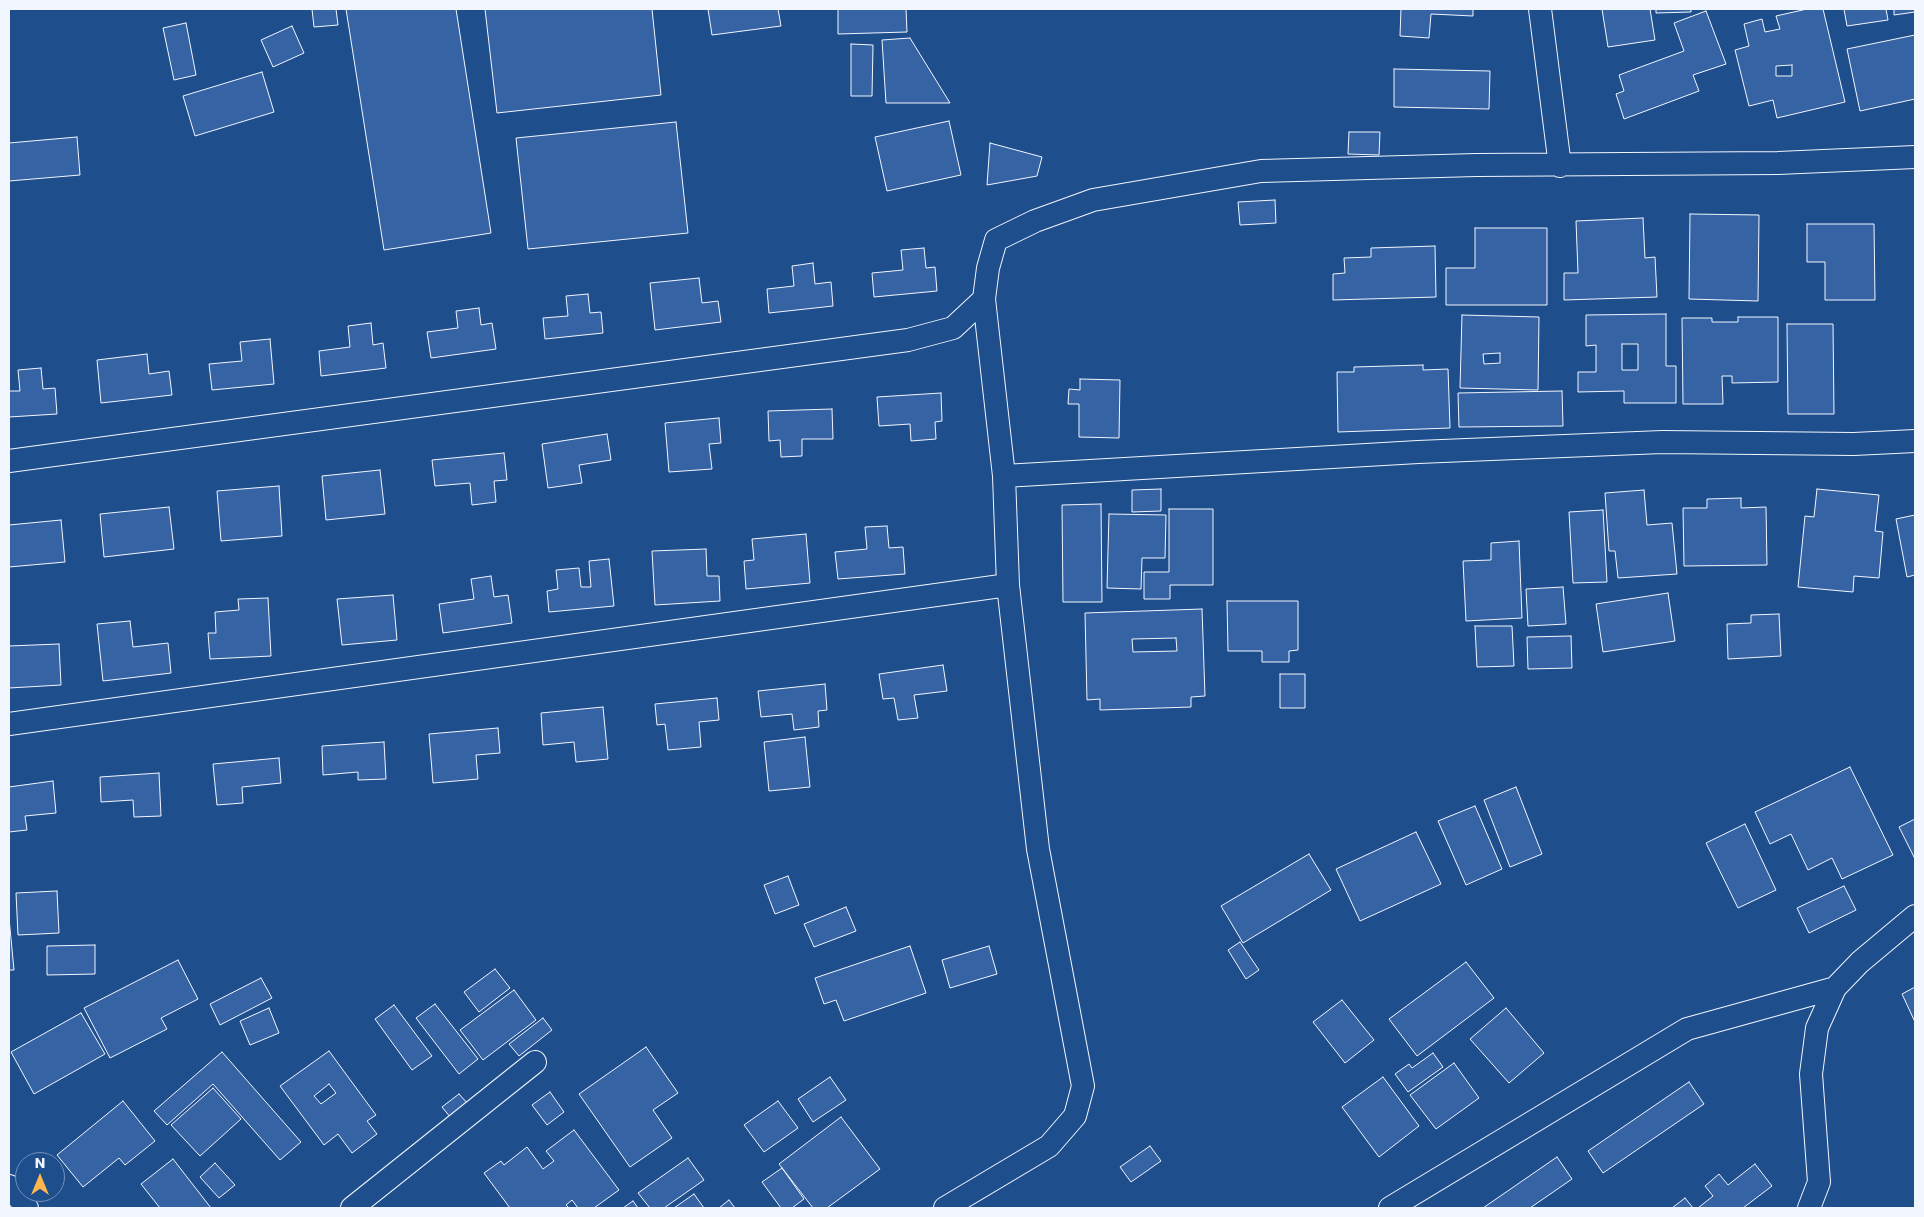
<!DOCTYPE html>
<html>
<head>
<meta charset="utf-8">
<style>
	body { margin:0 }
	#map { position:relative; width:1924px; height:1217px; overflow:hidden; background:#1f4e8c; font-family:Poppins,sans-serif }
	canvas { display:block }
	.frame { position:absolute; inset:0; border:10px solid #f2f6ff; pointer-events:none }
	.north { position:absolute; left:15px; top:1152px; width:50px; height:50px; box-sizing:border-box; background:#1f4e8c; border:1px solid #7391ba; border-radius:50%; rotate:0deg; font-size:14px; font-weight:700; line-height:20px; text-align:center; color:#f2f6ff }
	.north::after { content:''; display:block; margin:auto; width:18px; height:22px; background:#ffb74d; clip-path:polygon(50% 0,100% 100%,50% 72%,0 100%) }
</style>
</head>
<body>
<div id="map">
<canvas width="1924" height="1217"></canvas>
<div class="frame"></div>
<div class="north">N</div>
</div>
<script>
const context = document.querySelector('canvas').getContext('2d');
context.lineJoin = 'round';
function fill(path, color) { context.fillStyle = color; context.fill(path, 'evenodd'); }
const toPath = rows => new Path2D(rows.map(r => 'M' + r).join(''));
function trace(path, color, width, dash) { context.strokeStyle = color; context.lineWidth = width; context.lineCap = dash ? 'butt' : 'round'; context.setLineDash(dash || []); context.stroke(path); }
const building = toPath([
	[312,9,336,9,338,25,314,27,312,9],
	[346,9,456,9,491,233,384,250,346,9],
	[485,9,652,9,661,95,497,113,485,9],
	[708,9,778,9,781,26,712,35,708,9],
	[838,9,906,9,907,32,838,34,838,9],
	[1401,9,1473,9,1473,16,1431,14,1429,38,1400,36,1401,9],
	[1602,9,1650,9,1655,40,1608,47,1602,9],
	[1656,9,1691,9,1691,12,1656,13,1656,9],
	[1807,9,1823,9,1845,102,1777,118,1773,100,1749,106,1735,50,1749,46,1744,24,1762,19,1765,32,1780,29,1776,16,1807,9],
	[1792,65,1792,76,1776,76,1776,66,1792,65],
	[1844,9,1886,9,1888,20,1847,26,1844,9],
	[1894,9,1915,9,1915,12,1894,15,1894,9],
	[1706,11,1726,64,1693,75,1699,91,1624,119,1616,94,1624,91,1619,75,1684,51,1674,23,1706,11],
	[186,23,196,75,174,80,163,28,186,23],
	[292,26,304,53,273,67,261,40,292,26],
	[1915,35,1915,99,1860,111,1847,49,1915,35],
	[910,38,950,103,886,103,882,40,910,38],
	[851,44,873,45,872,96,851,96,851,44],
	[1394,69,1490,71,1489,109,1394,107,1394,69],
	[262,72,274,112,195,136,183,96,262,72],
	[949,121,961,175,887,191,875,137,949,121],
	[676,122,688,233,528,249,516,138,676,122],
	[1349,132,1380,132,1379,155,1348,154,1349,132],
	[77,137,80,175,9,181,9,143,77,137],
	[990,143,1042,157,1037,176,987,185,990,143],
	[1275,200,1276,223,1240,225,1238,202,1275,200],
	[1690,214,1759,215,1758,301,1689,299,1690,214],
	[1643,218,1645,258,1655,257,1657,297,1564,300,1564,273,1578,273,1576,221,1643,218],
	[1807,224,1874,224,1875,300,1825,300,1825,262,1807,262,1807,224],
	[1475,228,1547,228,1547,305,1446,305,1446,268,1475,268,1475,228],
	[1435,246,1436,297,1333,300,1333,274,1345,273,1344,258,1371,257,1371,248,1435,246],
	[924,248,926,268,935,267,937,291,874,297,872,273,903,270,901,250,924,248],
	[813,263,815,284,831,282,833,306,769,313,767,289,794,286,792,266,813,263],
	[699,278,702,303,718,301,721,322,655,330,650,283,699,278],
	[588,294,590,313,601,312,603,333,545,339,543,318,568,316,566,296,588,294],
	[479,308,481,325,492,323,496,349,431,358,427,332,458,328,456,311,479,308],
	[1666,314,1666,366,1676,366,1676,403,1624,403,1624,391,1578,392,1578,372,1596,372,1596,345,1586,346,1586,315,1666,314],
	[1622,344,1638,344,1638,370,1622,370,1622,344],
	[1462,315,1539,317,1538,390,1460,388,1462,315],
	[1500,353,1500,363,1484,364,1483,354,1500,353],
	[1738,317,1778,317,1778,382,1732,383,1732,376,1722,376,1723,404,1683,404,1682,318,1712,318,1712,322,1738,322,1738,317],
	[371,323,373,345,383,343,386,368,321,376,319,351,350,347,348,326,371,323],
	[1787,324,1833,324,1834,414,1788,414,1787,324],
	[270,339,274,384,212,390,209,364,242,361,240,342,270,339],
	[147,354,149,374,169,371,172,395,101,403,97,360,147,354],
	[1423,365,1423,370,1448,369,1450,428,1338,432,1337,372,1354,372,1354,367,1423,365],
	[41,368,43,389,55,388,57,414,9,417,9,391,20,391,18,370,41,368],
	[1080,379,1120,380,1119,438,1079,437,1079,404,1068,404,1069,389,1080,390,1080,379],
	[1562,391,1563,426,1459,427,1458,393,1562,391],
	[941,393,942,421,935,422,936,439,911,441,910,424,879,426,877,397,941,393],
	[832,409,833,439,802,439,802,456,781,457,780,440,769,441,768,411,832,409],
	[719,418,721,443,709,444,712,469,669,472,665,423,719,418],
	[607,434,611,460,579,465,582,483,548,488,542,444,607,434],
	[504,453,507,480,494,481,496,502,472,505,470,483,435,486,432,460,504,453],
	[380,470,385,514,326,520,322,476,380,470],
	[279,486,282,536,221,541,217,491,279,486],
	[1161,489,1161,511,1132,512,1132,490,1161,489],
	[1817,489,1879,495,1875,531,1883,532,1879,578,1854,576,1853,592,1798,587,1805,516,1814,517,1817,489],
	[1644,490,1647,525,1672,523,1677,574,1618,578,1615,551,1609,551,1605,493,1644,490],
	[1741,498,1741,508,1766,507,1767,565,1684,566,1683,508,1707,508,1707,499,1741,498],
	[1101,504,1102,602,1063,602,1062,505,1101,504],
	[169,507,174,549,104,557,100,514,169,507],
	[1169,509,1213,509,1213,585,1170,585,1170,599,1144,599,1144,572,1169,572,1169,509],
	[1603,510,1607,582,1573,583,1569,512,1603,510],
	[1109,514,1166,515,1165,558,1142,558,1141,589,1107,588,1109,514],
	[1915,515,1915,575,1907,577,1896,519,1915,515],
	[61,520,65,562,9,567,9,525,61,520],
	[887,526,889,548,903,547,905,574,838,579,835,552,867,549,865,527,887,526],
	[806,534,810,583,746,589,744,561,754,560,752,539,806,534],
	[1519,541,1522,618,1466,621,1463,561,1491,560,1491,543,1519,541],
	[706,549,707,576,719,576,720,601,655,605,652,551,706,549],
	[609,559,614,606,549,612,547,591,558,589,556,570,579,568,581,587,591,587,589,561,609,559],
	[491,576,494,597,508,595,512,623,443,633,439,604,474,599,471,579,491,576],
	[1563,587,1566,624,1528,626,1526,589,1563,587],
	[1668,593,1675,641,1603,652,1596,604,1668,593],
	[393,595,397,640,342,645,337,599,393,595],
	[268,598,271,656,210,659,208,633,216,633,215,612,239,610,238,599,268,598],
	[1227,601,1298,601,1298,650,1289,651,1289,662,1262,662,1262,651,1228,651,1227,601],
	[1202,609,1205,696,1191,697,1191,707,1100,710,1100,699,1087,700,1085,613,1202,609],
	[1176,638,1177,651,1133,652,1132,639,1176,638],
	[1779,614,1781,656,1728,659,1727,624,1751,623,1751,615,1779,614],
	[130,621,133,647,168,643,171,673,103,681,97,624,130,621],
	[1475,626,1512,626,1514,666,1477,667,1475,626],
	[1571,636,1572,668,1528,669,1527,637,1571,636],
	[59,644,61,685,9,688,9,646,59,644],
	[943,665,947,691,914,695,918,718,898,720,894,698,883,699,879,674,943,665],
	[1280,674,1305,674,1305,708,1280,708,1280,674],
	[825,684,827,710,818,711,819,727,794,730,792,714,761,717,758,691,825,684],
	[717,698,719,720,699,722,701,747,668,750,665,724,657,725,655,704,717,698],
	[603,707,608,759,576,762,574,742,543,745,541,713,603,707],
	[498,728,500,753,476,755,478,779,433,783,429,734,498,728],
	[805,737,810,787,769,791,764,742,805,737],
	[384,742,386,779,358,780,358,772,323,775,322,746,384,742],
	[279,758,281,783,242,787,243,803,217,805,213,764,279,758],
	[1850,767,1893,855,1842,879,1832,858,1808,870,1791,834,1770,844,1755,812,1850,767],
	[159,773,161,816,134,817,133,800,101,802,100,777,159,773],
	[53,781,56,813,25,816,27,830,9,832,9,787,53,781],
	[1516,787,1542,854,1510,867,1484,800,1516,787],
	[1475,806,1502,869,1466,885,1438,821,1475,806],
	[1915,819,1915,859,1899,827,1915,819],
	[1745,824,1776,890,1738,908,1706,843,1745,824],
	[1416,832,1441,884,1360,921,1336,869,1416,832],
	[1309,854,1331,890,1243,943,1221,906,1309,854],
	[788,876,799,905,775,914,764,885,788,876],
	[1844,886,1856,910,1809,933,1797,908,1844,886],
	[57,891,59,933,18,935,16,893,57,891],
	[846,907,856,931,814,947,804,924,846,907],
	[9,918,14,970,9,970,9,918],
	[1240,942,1259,970,1246,979,1228,950,1240,942],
	[95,945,95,974,47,975,47,946,95,945],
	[910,946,926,993,844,1021,836,1000,824,1004,815,978,910,946],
	[989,946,997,974,950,988,942,960,989,946],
	[178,960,198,999,161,1018,167,1029,110,1058,84,1008,178,960],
	[1466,962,1494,998,1417,1056,1389,1019,1466,962],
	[495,969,510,988,479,1012,464,992,495,969],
	[261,978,272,998,220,1025,210,1004,261,978],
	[1915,987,1915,1022,1902,994,1915,987],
	[514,990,536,1020,483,1060,460,1030,514,990],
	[1342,1000,1374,1040,1345,1063,1313,1022,1342,1000],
	[435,1004,478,1059,459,1074,416,1018,435,1004],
	[394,1005,432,1056,412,1070,375,1019,394,1005],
	[269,1008,279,1033,250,1045,240,1021,269,1008],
	[1506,1008,1544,1053,1509,1083,1470,1039,1506,1008],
	[81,1013,105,1054,34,1094,11,1052,81,1013],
	[543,1018,552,1030,519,1056,509,1044,543,1018],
	[646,1047,678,1093,653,1110,672,1138,630,1167,579,1094,646,1047],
	[329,1051,376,1115,367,1121,377,1134,352,1153,338,1134,324,1145,280,1086,329,1051],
	[329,1084,336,1093,321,1104,314,1096,329,1084],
	[222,1052,301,1142,280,1160,213,1084,167,1125,154,1111,222,1052],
	[1433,1053,1443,1067,1408,1092,1395,1074,1409,1064,1412,1068,1433,1053],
	[1454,1063,1479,1098,1436,1129,1410,1095,1454,1063],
	[830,1077,846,1100,813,1122,798,1099,830,1077],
	[1383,1077,1419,1126,1379,1157,1342,1107,1383,1077],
	[1689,1082,1704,1104,1603,1173,1588,1151,1689,1082],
	[213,1088,241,1119,200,1156,171,1125,213,1088],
	[550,1092,564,1112,547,1125,532,1105,550,1092],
	[459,1094,468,1104,451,1118,442,1107,459,1094],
	[123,1101,155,1141,125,1165,119,1158,83,1187,57,1155,123,1101],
	[778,1101,798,1128,764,1152,744,1125,778,1101],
	[841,1117,880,1169,827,1208,813,1208,779,1164,841,1117],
	[574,1130,619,1190,594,1208,578,1208,572,1200,566,1205,569,1208,510,1208,484,1173,501,1161,504,1165,527,1147,543,1169,554,1161,546,1151,574,1130],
	[1150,1146,1161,1161,1131,1182,1120,1167,1150,1146],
	[1557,1157,1572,1179,1530,1208,1483,1208,1557,1157],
	[688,1158,704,1180,664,1208,650,1208,638,1193,688,1158],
	[173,1159,211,1208,160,1208,141,1184,173,1159],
	[215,1163,235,1185,219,1198,200,1177,215,1163],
	[1755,1164,1772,1186,1743,1208,1698,1208,1713,1196,1705,1186,1719,1174,1728,1185,1755,1164],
	[782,1168,804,1199,792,1208,781,1208,762,1182,782,1168],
	[694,1194,704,1208,674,1208,694,1194],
	[1685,1198,1693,1208,1672,1208,1685,1198],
	[729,1200,735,1208,719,1208,729,1200],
	[633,1201,638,1208,623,1208,633,1201]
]);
fill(building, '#3563a3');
trace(building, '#f2f6ff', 1);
const minor = toPath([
	[1540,9,1560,166],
	[9,461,908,340,953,328,984,299],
	[1004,476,1418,452,1662,442,1854,444,1915,441],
	[9,724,1008,585],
	[9,1186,27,1208],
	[352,1208,535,1062],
	[945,1208,1049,1146,1075,1116,1083,1086,1038,849,1008,585,1004,476,984,299,988,268,996,240,1035,221,1093,200,1261,171,1476,165,1778,163,1915,157],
	[1390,1208,1687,1029,1835,988],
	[1809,1208,1819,1182,1811,1074,1817,1028,1835,988,1860,962,1915,916]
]);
trace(minor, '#f2f6ff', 24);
trace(minor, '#1f4e8c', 22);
</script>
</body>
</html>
